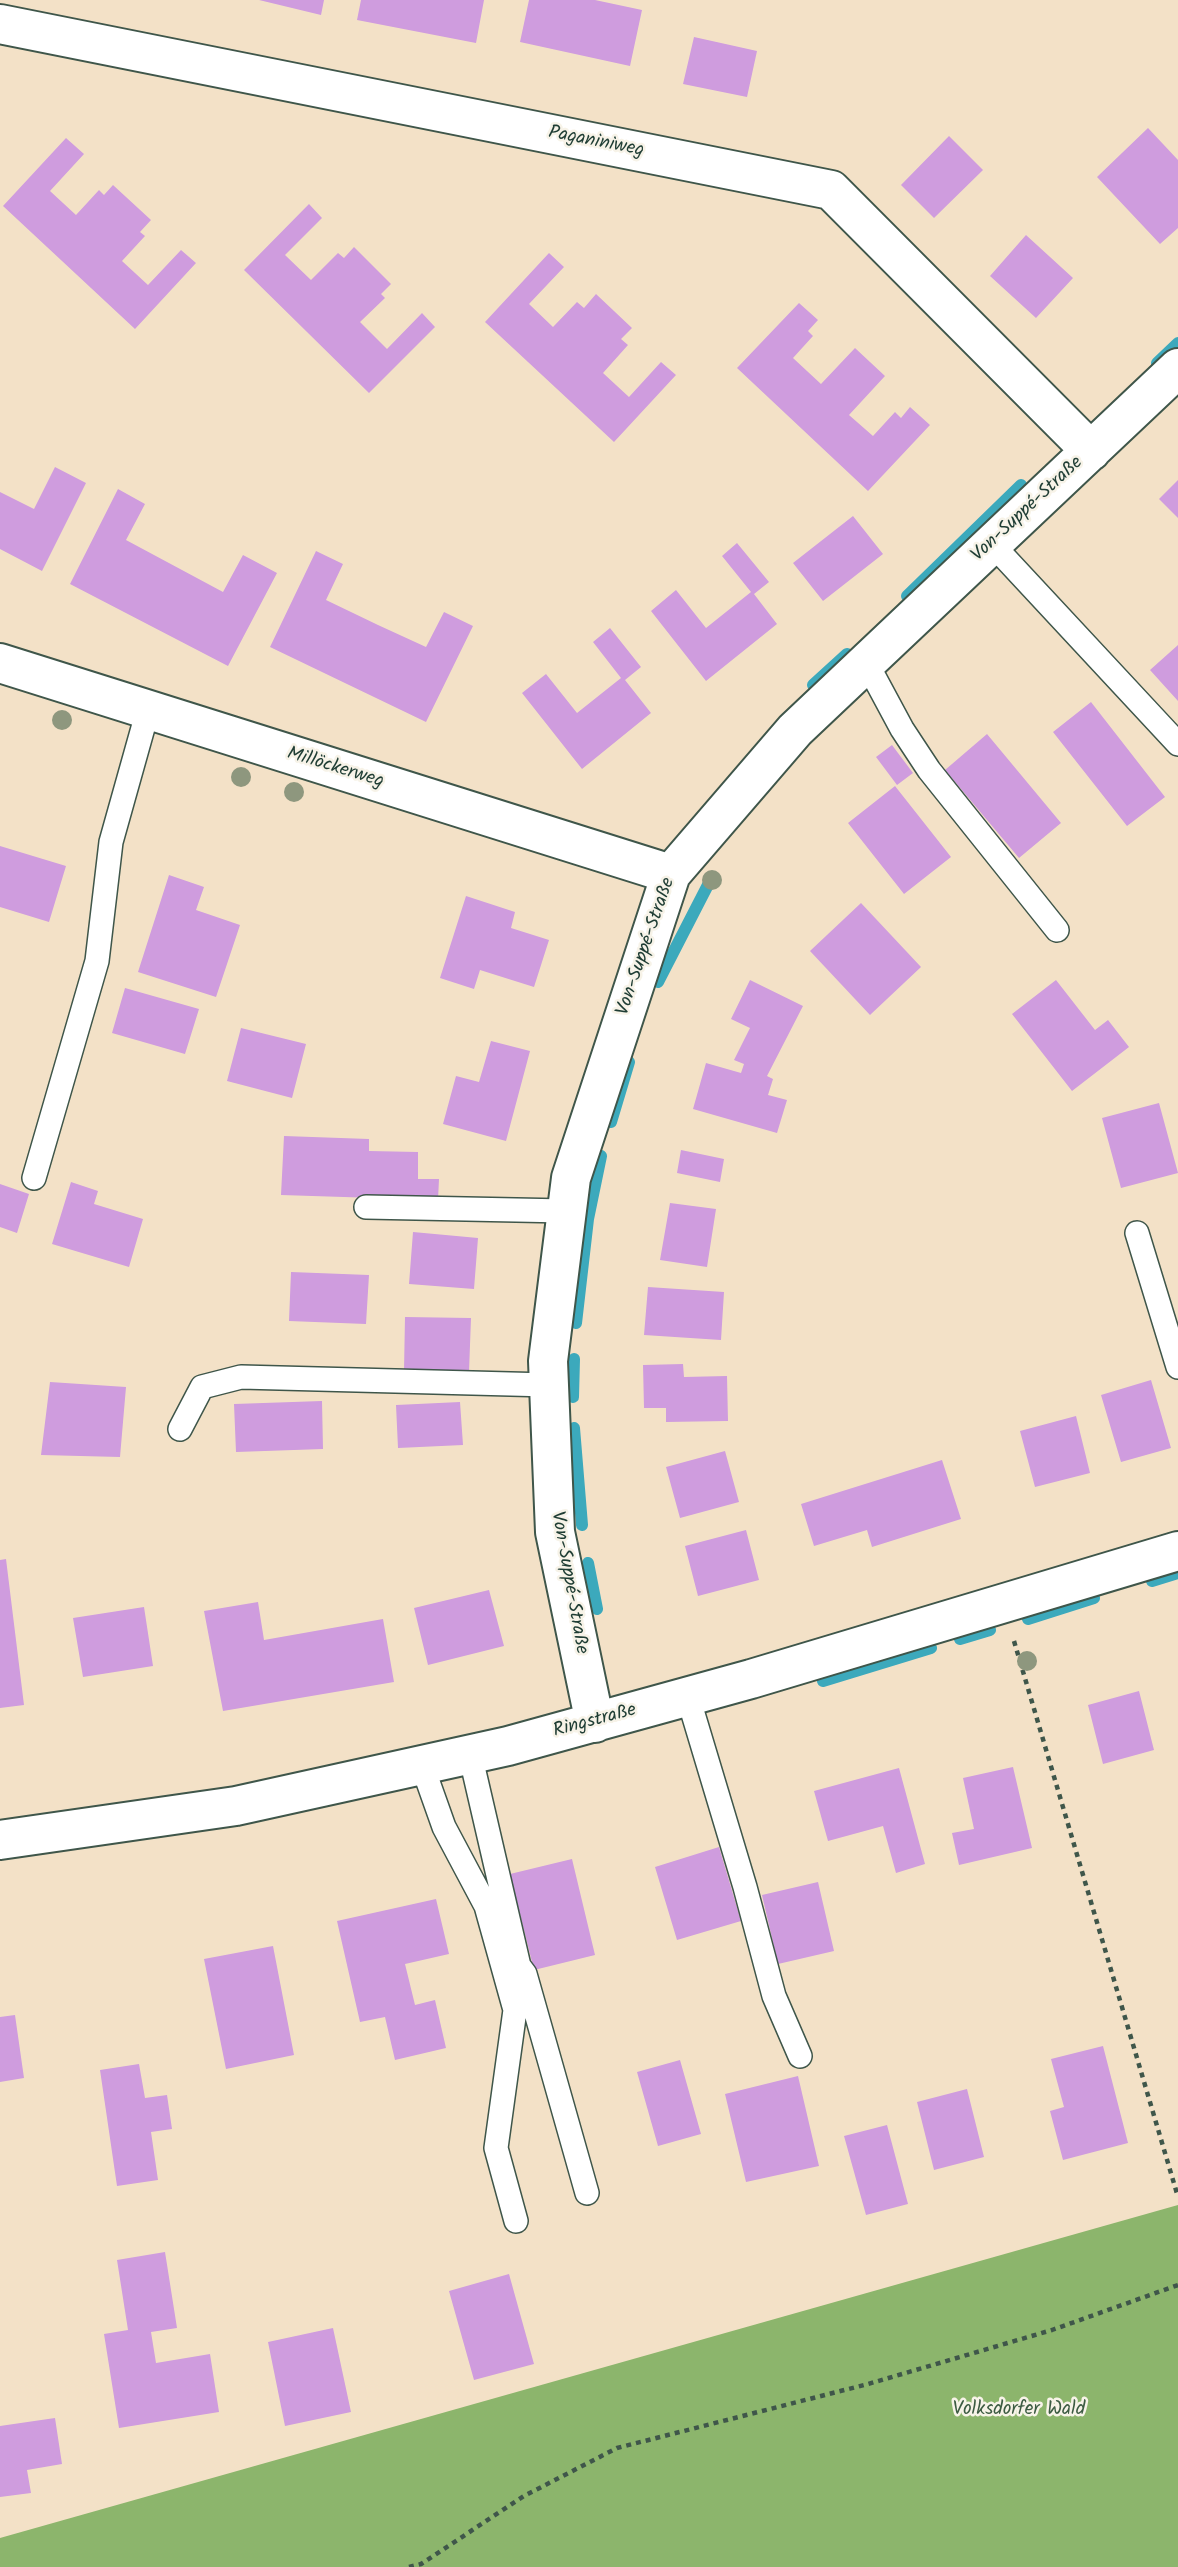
<!DOCTYPE html>
<html>
<head>
<meta charset="utf-8">
<style>
	body { margin:0 }
	canvas { display:block; background:#f3e1c7 }
</style>
</head>
<body>
<canvas width="1178" height="2567"></canvas>
<script>
const context = document.querySelector('canvas').getContext('2d');
context.lineJoin = 'round';
function fill(path, color) { context.fillStyle = color; context.fill(path, 'evenodd'); }
const toPath = rows => new Path2D(rows.map(r => 'M' + r).join(''));
function trace(path, color, width, dash) { context.strokeStyle = color; context.lineWidth = width; context.lineCap = dash ? 'butt' : 'round'; context.setLineDash(dash || []); context.stroke(path); }
function write(font, color, halo, rows, align = 'center') {
  context.font = font + ' Kalam,sans-serif'; context.lineWidth = 5; context.setLineDash([]); context.textBaseline = 'middle'; context.strokeStyle = halo; context.fillStyle = color; for (const [text, x, y, turn = 0] of rows) {
    context.save(); context.translate(x, y); context.rotate((+turn || 0) * Math.PI / 180); context.textAlign = isNaN(turn) ? turn : align; if (halo) context.strokeText(text, 0, 0); context.fillText(text, 0, 0); context.restore();
  }
}
fill(toPath([
	[1178,2205,1178,2567,0,2567,0,2538]
]), '#8cb56c');
trace(toPath([
	[1157,363,1178,343],
	[907,596,1021,485],
	[813,685,847,654],
	[658,982,711,879],
	[611,1122,629,1062],
	[576,1323,588,1219,601,1156],
	[573,1397,574,1359],
	[574,1428,582,1525],
	[588,1563,597,1609],
	[1152,1581,1178,1573],
	[1028,1619,1094,1598],
	[960,1639,990,1630],
	[823,1681,931,1648]
]), '#3ca9bc', 12);
fill(toPath([
	[259,0,324,0,321,15],
	[361,0,484,0,476,43,357,20],
	[529,0,595,0,642,10,630,66,520,42],
	[694,37,757,51,747,97,683,84],
	[1148,128,1178,160,1178,228,1160,244,1097,177],
	[949,136,983,170,934,218,901,185],
	[66,138,84,154,50,191,76,215,99,190,104,195,113,185,151,220,140,232,145,236,122,261,148,285,181,250,196,263,135,329,3,206],
	[309,204,322,218,285,255,311,280,338,253,344,258,354,247,391,284,381,294,385,298,360,322,387,349,422,313,435,327,369,393,244,270],
	[1026,235,1073,278,1036,318,990,276],
	[549,253,564,267,529,304,553,327,577,302,584,308,596,294,632,328,621,339,628,345,603,373,629,397,661,362,676,375,614,442,485,322],
	[799,303,818,320,808,331,813,336,793,358,821,384,855,348,885,376,849,415,873,436,895,412,901,418,910,407,930,425,868,491,737,368],
	[55,467,86,483,42,571,0,549,0,492,34,509],
	[1178,480,1178,518,1159,499],
	[118,489,145,504,126,540,223,592,243,555,277,573,228,666,70,584],
	[853,516,883,554,823,601,793,563],
	[737,543,769,582,754,594,777,624,706,681,651,611,676,590,706,628,751,592,722,556],
	[316,551,343,564,326,600,378,625,426,647,444,612,473,626,426,722,270,647],
	[610,628,641,667,625,680,651,713,582,769,522,693,546,674,577,713,621,678,593,642],
	[1178,645,1178,701,1150,670],
	[1091,702,1165,797,1127,826,1053,732],
	[987,734,1061,823,1019,858,945,770],
	[892,745,913,773,897,785,876,757],
	[895,786,951,857,904,894,848,823],
	[0,846,66,866,49,922,0,907],
	[169,875,204,887,196,910,240,925,216,997,138,972],
	[466,896,515,912,511,928,549,940,534,987,480,970,474,989,440,978],
	[861,903,921,967,870,1015,810,951],
	[750,980,803,1006,767,1076,773,1079,768,1095,787,1100,777,1133,693,1109,706,1063,741,1073,744,1064,734,1060,750,1028,731,1019],
	[1056,980,1095,1030,1108,1020,1129,1047,1072,1091,1012,1014],
	[125,988,199,1009,185,1054,112,1033],
	[241,1028,306,1044,292,1098,227,1081],
	[491,1041,530,1051,506,1141,443,1124,456,1076,479,1082],
	[1159,1103,1178,1173,1121,1188,1102,1118],
	[284,1136,369,1139,369,1151,418,1152,418,1179,439,1179,438,1200,281,1195],
	[681,1150,724,1159,720,1182,677,1173],
	[71,1182,98,1191,94,1204,143,1219,129,1267,52,1244],
	[0,1184,29,1194,17,1233,0,1227],
	[670,1203,716,1209,707,1267,660,1260],
	[413,1232,478,1238,474,1289,409,1284],
	[291,1272,369,1275,366,1324,289,1321],
	[648,1287,724,1292,721,1340,644,1335],
	[405,1317,471,1318,469,1372,404,1371],
	[683,1364,684,1377,727,1376,728,1421,666,1422,666,1408,644,1408,643,1365],
	[1151,1380,1171,1448,1121,1462,1101,1395],
	[50,1382,126,1387,120,1457,41,1455],
	[322,1401,323,1449,236,1452,234,1404],
	[460,1402,463,1445,398,1448,396,1405],
	[1076,1416,1090,1473,1035,1487,1020,1431],
	[725,1451,739,1502,680,1518,666,1467],
	[942,1460,961,1519,872,1547,867,1530,814,1546,801,1504],
	[746,1530,759,1580,698,1596,685,1546],
	[6,1559,24,1705,0,1708,0,1560],
	[489,1590,504,1646,428,1665,414,1608],
	[258,1602,264,1640,383,1619,394,1682,223,1711,204,1611],
	[144,1607,153,1666,83,1677,73,1618],
	[1139,1691,1154,1750,1103,1764,1088,1705],
	[1013,1767,1032,1848,959,1865,952,1833,974,1829,963,1778],
	[899,1768,925,1864,896,1873,883,1826,828,1841,814,1791],
	[719,1847,741,1921,677,1940,655,1867],
	[572,1859,595,1955,534,1970,510,1874],
	[818,1882,834,1951,778,1964,762,1895],
	[436,1899,449,1954,405,1964,415,2005,435,2000,446,2048,395,2060,385,2017,360,2022,337,1921],
	[273,1946,294,2055,226,2069,204,1959],
	[15,2015,24,2078,0,2082,0,2017],
	[1103,2046,1128,2143,1063,2160,1050,2111,1064,2107,1051,2059],
	[680,2060,701,2134,658,2146,637,2072],
	[139,2064,145,2098,167,2095,172,2129,151,2132,158,2180,117,2186,100,2070],
	[798,2076,819,2166,746,2182,725,2094],
	[967,2089,984,2157,934,2170,917,2102],
	[887,2125,908,2204,866,2215,844,2136],
	[165,2252,177,2328,151,2332,156,2363,210,2354,219,2412,119,2428,104,2334,128,2330,117,2260],
	[509,2274,534,2364,474,2380,449,2291],
	[333,2328,351,2412,285,2426,268,2342],
	[55,2418,62,2464,27,2470,31,2493,0,2497,0,2426]
]), '#cf9cde');
const service = toPath([
	[992,544,1178,744],
	[866,662,902,729,929,770,1057,930],
	[34,1178,97,961,111,842,148,710],
	[366,1207,566,1211],
	[1137,1233,1178,1367],
	[180,1429,202,1387,241,1377,549,1385],
	[688,1697,745,1887,774,1996,800,2056],
	[470,1754,519,1966,525,1974,587,2193],
	[422,1765,444,1827,486,1906,515,2010,496,2148,516,2221]
]);
const minor = toPath([
	[0,24,831,190,1091,451],
	[0,663,671,874],
	[595,1723,555,1532,548,1361,571,1178,671,874,795,730,1178,368],
	[0,1840,236,1806,508,1746,751,1679,1178,1551]
]);
trace(service, '#3f564a', 26);
trace(minor, '#3f564a', 42);
trace(toPath([
	[1014,1641,1178,2197],
	[409,2567,421,2564,524,2496,617,2448,868,2384,1052,2330,1178,2285]
]), '#3f564a', 4.5, [5, 5]);
trace(service, '#fff', 23);
trace(minor, '#fff', 38);
context.fillStyle = '#8e977e';
for (const [x, y] of [
	[62,720],
	[241,777],
	[294,792],
	[712,880],
	[1027,1661]
]) { context.beginPath(); context.arc(x, y, 10, 0, 2 * Math.PI); context.fill(); }
write('19px', '#1f3d34', '#f7f3e8', [
	["Paganiniweg",596,143,11],
	["Von-Suppé-Straße",1028,510,-43],
	["Millöckerweg",335,769,17],
	["Von-Suppé-Straße",647,947,-71],
	["Von-Suppé-Straße",568,1583,80],
	["Ringstraße",595,1722,-15]
]);
write('19px', '#3c5b42', '#f7f3e8', [
	["Volksdorfer Wald",1019,2411]
]);
</script>
</body>
</html>
